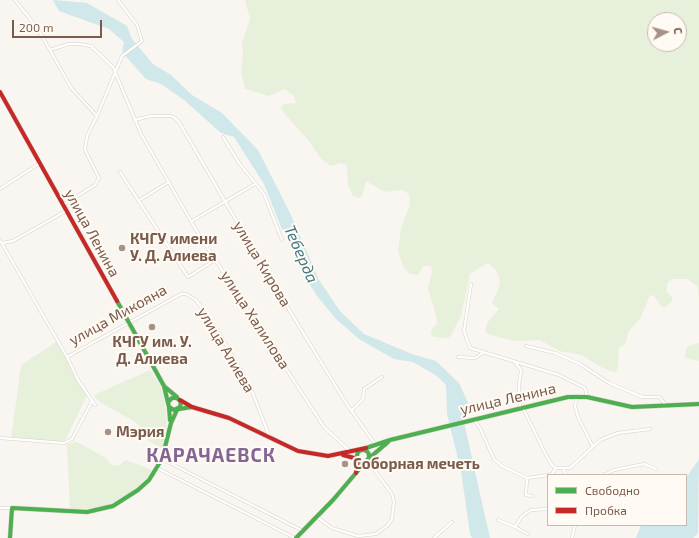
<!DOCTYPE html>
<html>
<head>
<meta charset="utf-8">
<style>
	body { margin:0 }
	#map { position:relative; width:699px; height:538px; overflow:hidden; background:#f9f5f0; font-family:"Exo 2",sans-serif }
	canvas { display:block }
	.legend { position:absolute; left:547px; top:474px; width:140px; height:52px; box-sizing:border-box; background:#fffaf3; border:1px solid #cabbb1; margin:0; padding:5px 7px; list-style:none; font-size:12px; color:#7a5c4d }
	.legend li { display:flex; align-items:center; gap:8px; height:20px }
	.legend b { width:20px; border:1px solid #cabbb1 }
	.north { position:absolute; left:647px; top:12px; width:40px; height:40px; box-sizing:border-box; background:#fffaf3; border:1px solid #cabbb1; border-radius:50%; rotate:84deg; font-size:11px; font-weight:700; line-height:16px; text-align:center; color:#7a5c4d }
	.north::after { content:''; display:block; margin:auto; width:14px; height:18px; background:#a69286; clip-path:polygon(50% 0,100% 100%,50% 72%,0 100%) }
	.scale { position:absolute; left:12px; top:20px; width:90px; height:18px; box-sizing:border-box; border:2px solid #7a5c4d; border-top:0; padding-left:5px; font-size:12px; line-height:14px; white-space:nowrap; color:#7a5c4d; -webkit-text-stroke:3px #fffaf3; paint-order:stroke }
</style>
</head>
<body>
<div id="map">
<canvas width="699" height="538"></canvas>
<ul class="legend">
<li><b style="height:5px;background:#4caf50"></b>Свободно</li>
<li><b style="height:5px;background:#c62828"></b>Пробка</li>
</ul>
<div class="north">С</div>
<div class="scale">200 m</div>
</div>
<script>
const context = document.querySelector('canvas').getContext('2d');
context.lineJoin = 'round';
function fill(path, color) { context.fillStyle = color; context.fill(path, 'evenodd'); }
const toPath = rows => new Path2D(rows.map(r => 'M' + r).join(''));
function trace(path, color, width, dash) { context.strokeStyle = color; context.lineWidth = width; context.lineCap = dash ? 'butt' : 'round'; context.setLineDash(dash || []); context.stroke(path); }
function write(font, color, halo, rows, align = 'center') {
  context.font = font + ' "Exo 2",sans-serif'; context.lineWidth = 4; context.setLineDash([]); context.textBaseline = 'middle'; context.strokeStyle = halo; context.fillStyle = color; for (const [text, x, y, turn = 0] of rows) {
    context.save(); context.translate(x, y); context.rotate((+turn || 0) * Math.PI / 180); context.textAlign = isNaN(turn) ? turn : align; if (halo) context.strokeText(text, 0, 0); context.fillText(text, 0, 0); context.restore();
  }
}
fill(toPath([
	[245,0,699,0,699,297,698,287,687,279,673,279,668,282,666,291,673,298,671,302,665,307,662,307,654,296,650,295,640,319,629,331,625,344,619,348,618,367,616,372,612,372,597,365,582,355,559,351,540,340,515,341,487,334,485,330,488,322,499,309,492,303,500,284,499,276,495,269,489,264,486,264,470,274,461,316,451,335,448,338,434,337,431,335,431,331,437,323,436,315,428,289,432,271,431,266,423,266,418,275,410,274,404,268,398,251,401,228,410,205,409,194,403,190,385,192,366,181,363,193,360,198,353,196,348,185,347,165,341,163,331,166,321,159,308,140,284,113,280,107,285,104,296,103,294,96,284,89,269,96,245,89,241,70,243,55,242,43,250,19],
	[655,20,679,20,679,44,655,44],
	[58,341,87,395,64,443,11,439,21,365],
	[699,343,699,361,685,358,686,349,689,346],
	[150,370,163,389,165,399,167,433,163,449,139,435,141,427,135,422,98,401,94,395],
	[77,442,106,458,112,465,118,466,126,460,152,470,151,473,133,492,113,504,98,508,70,510,67,444]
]), '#e7f0db');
fill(toPath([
	[53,0,87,3,127,26,132,39,153,64,171,75,192,95,222,113,258,150,290,213,319,280,340,311,364,334,412,354,436,361,459,383,469,405,470,411,463,418,490,538,472,538,470,534,461,471,447,414,446,385,437,376,413,362,394,359,359,339,336,319,317,296,301,270,294,248,281,227,264,184,234,137,221,133,184,100,161,84,146,79,122,52,124,42,109,29,59,11],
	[699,459,698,533,693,538,636,538,641,525,686,525,686,478]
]), '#d0e8ea');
const street = toPath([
	[15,0,38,29,72,89,97,116],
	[50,50,69,44,79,44,91,46,113,67,141,134,196,230,324,427,351,452],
	[134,120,151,116,171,116,175,118,179,122,263,267,346,403,375,444],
	[223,137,239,163,264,194,282,240],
	[120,172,188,277,215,260],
	[0,189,40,163],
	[138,201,169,182],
	[63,205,95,185,99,178,85,150,87,136,97,116,122,56,142,41,137,25,118,0],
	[192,221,255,184],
	[0,240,67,357,78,380,95,405],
	[2,243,13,241,66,211],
	[471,284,464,331,470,348,559,375,585,388,587,397],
	[526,346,555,353,580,364,609,383,642,397,659,397,667,406],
	[67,357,181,294,186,294,196,300,218,331,250,386,270,438],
	[458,357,475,358,483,353],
	[514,361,521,370,519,385,520,408],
	[577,396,575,406,578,417,592,445],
	[523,408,546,455,551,464,556,468],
	[351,411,363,399,364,389,382,377],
	[474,420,480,428,494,459,502,466,527,478,548,475],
	[0,438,64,443,72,439,92,401],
	[162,459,303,531],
	[157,468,295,538],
	[564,469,565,475],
	[548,475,552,474,556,468,570,468,600,440,618,433,650,429],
	[604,475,614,470,644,464,656,469],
	[527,478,526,495,532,496],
	[0,508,12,508],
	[317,517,332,528,358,536,376,534,388,525,392,519,393,509,394,502,392,494,367,460],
	[498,520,515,527,522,516,531,510,548,509],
	[515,527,528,534],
	[434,538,452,522],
	[572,538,575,525]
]);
const fast = toPath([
	[117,301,164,386,169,407,174,410,180,407,181,402,177,398,172,398,169,401],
	[165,387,177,397],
	[169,407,170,420],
	[179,409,192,407],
	[366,448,390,440,568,397,587,397,632,407,699,404],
	'357 456a6 6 0 1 1 12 0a6 6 0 1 1-12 0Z',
	[10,538,12,508,87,512,113,506,138,490,149,480,162,459,171,423,177,410],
	[296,538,333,500,367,460,388,442]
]);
const jam = toPath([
	[0,92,117,301],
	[180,400,192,407,229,418,298,451,328,456,366,448],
	[343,455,358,459,356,473]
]);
trace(street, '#d7d1cb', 3.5);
trace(fast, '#d9d2cb', 5);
trace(jam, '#d9d2cb', 5);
trace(street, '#fefefd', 2.5);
trace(fast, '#4caf50', 4);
trace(jam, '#c62828', 4);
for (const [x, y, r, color] of [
	[122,248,4,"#a69286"],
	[152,327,4,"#a69286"],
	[108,432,4,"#a69286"],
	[345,464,4,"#a69286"]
]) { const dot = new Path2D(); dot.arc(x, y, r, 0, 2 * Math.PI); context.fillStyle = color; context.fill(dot); trace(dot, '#fffaf3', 1.5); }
write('15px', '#7a5c4d', '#fffaf3', [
	["улица Ленина",92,233,61],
	["улица Кирова",262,264,59],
	["улица Микояна",118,315,-29],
	["улица Халилова",255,320,57],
	["улица Алиева",226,350,59],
	["улица Ленина",508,399,-13]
]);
write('bold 15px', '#7a5c4d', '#fffaf3', [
	["КЧГУ имени",130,239],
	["У. Д. Алиева",130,256],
	["КЧГУ им. У.",152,342,"center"],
	["Д. Алиева",152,359,"center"],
	["Мэрия",116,432],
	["Соборная мечеть",353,464]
], 'left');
write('italic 16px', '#437c86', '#fffaf3', [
	["Теберда",301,254,66]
]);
context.letterSpacing = '1px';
write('bold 19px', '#846695', '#fffaf3', [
	["КАРАЧАЕВСК",211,456]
]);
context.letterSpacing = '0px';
</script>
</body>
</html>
